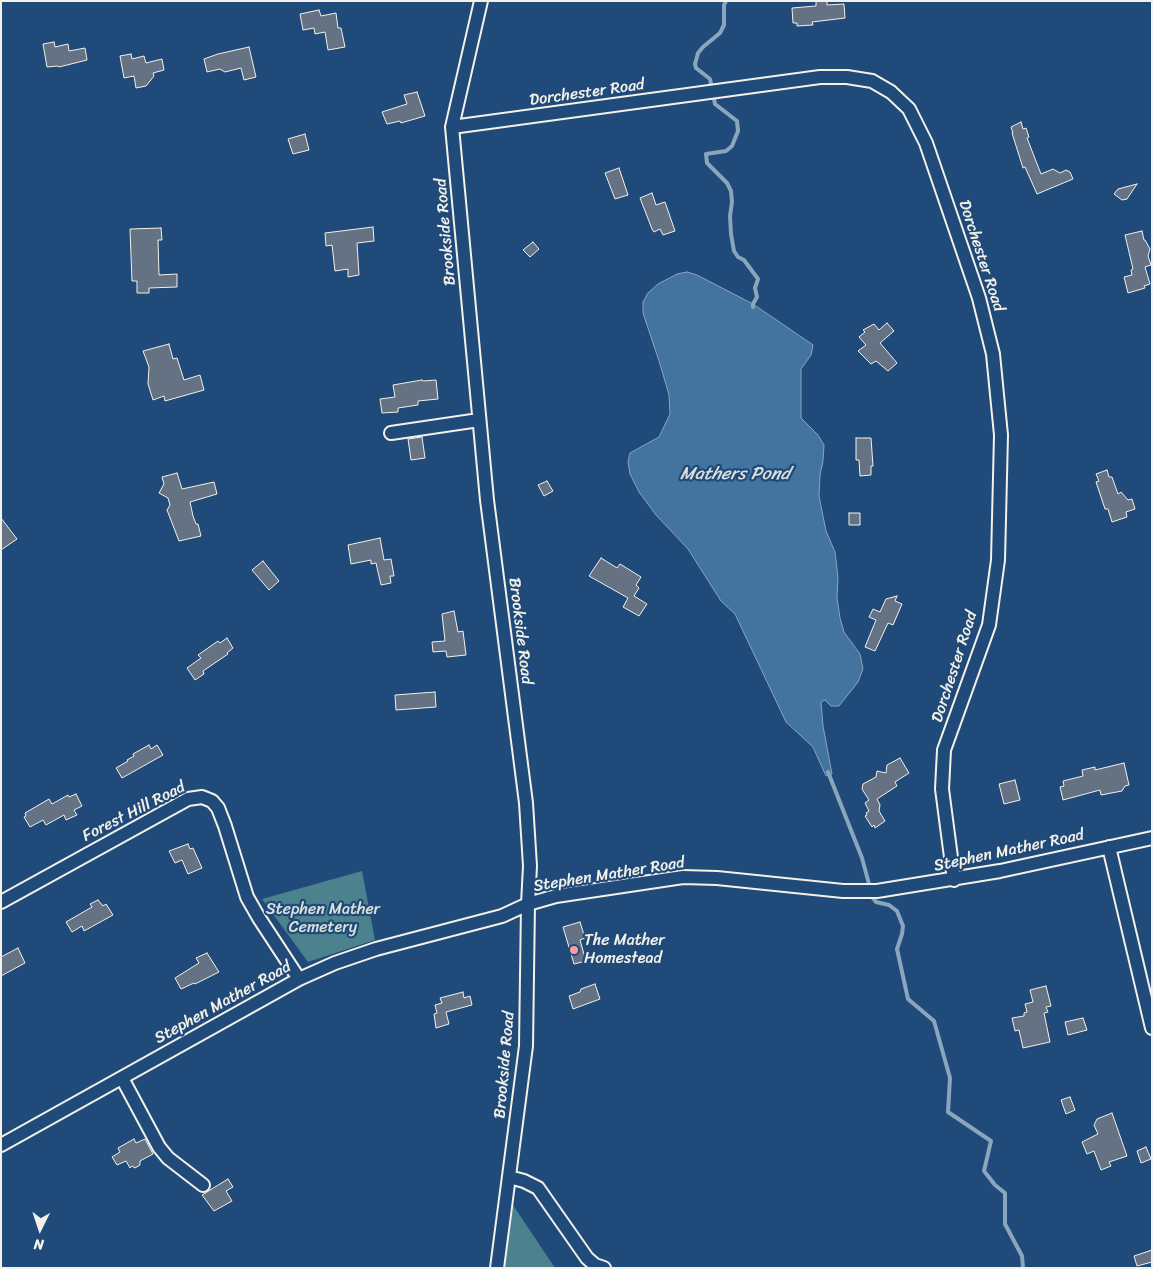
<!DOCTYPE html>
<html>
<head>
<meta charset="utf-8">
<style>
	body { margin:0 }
	#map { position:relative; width:1153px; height:1269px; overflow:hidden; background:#1f4a7a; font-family:Sriracha,sans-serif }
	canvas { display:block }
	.frame { position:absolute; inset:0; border:2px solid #f4f1e8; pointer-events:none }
	.north { position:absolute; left:15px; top:1204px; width:50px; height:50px; -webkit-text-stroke:4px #1f4a7a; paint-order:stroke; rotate:184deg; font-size:14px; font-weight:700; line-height:20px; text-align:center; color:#f4f1e8 }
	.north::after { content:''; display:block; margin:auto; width:18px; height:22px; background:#f4f1e8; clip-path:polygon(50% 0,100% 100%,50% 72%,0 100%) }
</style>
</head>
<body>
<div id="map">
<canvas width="1153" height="1269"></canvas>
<div class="frame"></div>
<div class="north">N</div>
</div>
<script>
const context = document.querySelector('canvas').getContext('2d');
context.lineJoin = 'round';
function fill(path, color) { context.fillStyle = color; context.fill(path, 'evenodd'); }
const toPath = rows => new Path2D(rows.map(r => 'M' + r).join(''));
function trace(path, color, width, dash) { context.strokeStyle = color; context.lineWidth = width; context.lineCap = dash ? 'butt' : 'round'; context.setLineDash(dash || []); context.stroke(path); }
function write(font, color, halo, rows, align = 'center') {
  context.font = font + ' Sriracha,sans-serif'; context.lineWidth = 4.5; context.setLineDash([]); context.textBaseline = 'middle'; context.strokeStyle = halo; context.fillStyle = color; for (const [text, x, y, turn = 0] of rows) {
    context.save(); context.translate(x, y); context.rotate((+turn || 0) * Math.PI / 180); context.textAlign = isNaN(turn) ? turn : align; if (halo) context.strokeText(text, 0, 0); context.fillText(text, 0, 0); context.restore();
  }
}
fill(toPath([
	[362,871,375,940,308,962,262,899],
	[513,1205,555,1268,504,1268]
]), '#4c818e');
const water = toPath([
	[687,272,697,275,753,304,813,345,811,355,801,369,801,418,818,435,824,445,823,461,820,475,819,496,826,531,835,552,838,578,837,598,840,618,844,632,860,654,863,669,858,682,839,706,831,706,825,700,821,702,823,726,832,774,826,776,813,747,786,722,735,614,721,601,688,549,656,515,639,492,630,474,628,462,630,453,659,437,670,414,669,395,660,364,643,313,643,302,648,293,658,284,677,274,687,272]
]);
fill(water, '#42749f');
trace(water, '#89a6bc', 1);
trace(toPath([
	[726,1,724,5,724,25,720,33,703,47,698,53,695,64,696,68,710,79,715,104,737,121,738,131,732,146,726,151,706,154,707,163,727,183,731,191,732,202,730,216,731,234,734,251,738,257,744,260,758,279,755,288,757,297,753,304,753,307],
	[828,772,862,858,869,884],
	[873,898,876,902,889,905,897,911,903,926,902,934,897,949,908,999,934,1021,950,1078,948,1112,991,1141,984,1171,995,1185,1005,1193,1005,1224,1022,1256,1023,1268]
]), '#89a6bc', 4);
const building = toPath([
	[816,1,827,1,827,5,844,4,845,18,812,22,813,25,797,26,797,23,793,23,792,8,816,6,816,1],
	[319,10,321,16,336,13,338,28,341,28,345,47,328,50,325,32,315,34,314,28,303,30,300,14,319,10],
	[54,42,55,47,68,44,69,51,85,48,87,60,59,67,58,66,47,67,43,44,54,42],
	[249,47,256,77,244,80,241,68,225,72,220,69,207,72,204,59,218,54,249,47],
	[131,54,132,59,144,56,146,63,162,59,164,70,153,73,154,76,146,86,136,88,134,76,124,78,120,56,131,54],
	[417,92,425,116,401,123,400,121,387,124,382,112,407,104,404,95,417,92],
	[1021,122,1023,129,1026,128,1029,137,1027,138,1041,174,1053,169,1060,173,1066,170,1070,172,1073,179,1037,194,1025,167,1023,168,1012,133,1013,133,1011,127,1021,122],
	[305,134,309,150,293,154,288,139,305,134],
	[619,168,628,195,615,199,605,173,619,168],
	[1137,184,1127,199,1122,200,1114,194,1118,189,1137,184],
	[652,193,656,205,665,202,675,231,663,235,660,229,654,232,652,229,640,198,652,193],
	[373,227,374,241,357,243,359,275,348,277,348,269,335,271,332,245,326,246,325,233,373,227],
	[161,228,162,240,158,240,159,275,177,274,177,287,149,288,149,293,137,293,137,281,132,281,130,229,161,228],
	[1142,231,1144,240,1145,240,1150,249,1148,256,1151,265,1145,267,1150,284,1144,286,1145,288,1128,293,1124,277,1132,275,1131,270,1133,269,1125,235,1142,231],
	[533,242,539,249,530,257,523,250,533,242],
	[887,323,894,331,880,343,897,363,888,371,876,361,871,364,858,351,866,345,859,337,865,332,863,330,874,324,879,330,887,323],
	[169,344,173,359,177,358,184,380,200,375,204,390,165,401,164,396,153,400,148,384,149,367,143,351,169,344],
	[422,380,423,381,436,380,438,399,418,401,418,405,398,408,398,412,382,413,380,399,395,397,393,385,422,380],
	[422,437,425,458,411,460,408,439,422,437],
	[856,438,871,438,873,466,871,466,871,475,860,476,859,460,856,460,856,438],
	[1107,470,1109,477,1112,477,1118,494,1121,492,1128,500,1132,499,1135,509,1126,512,1127,517,1112,522,1108,509,1105,509,1096,482,1099,481,1096,474,1107,470],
	[177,473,182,489,214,482,217,494,190,502,193,516,196,524,198,524,201,536,179,541,167,510,170,505,168,498,159,493,164,484,162,477,177,473],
	[547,481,553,491,544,496,538,485,547,481],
	[849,513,860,513,860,525,849,525,849,513],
	[1,518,17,539,1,550,1,518],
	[380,538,384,560,391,559,394,576,390,576,391,583,381,585,376,563,371,564,371,560,351,564,348,545,380,538],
	[601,558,617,568,620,564,641,577,636,585,639,588,634,596,647,604,639,616,623,607,628,598,589,576,601,558],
	[263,561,279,581,269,590,252,570,263,561],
	[897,596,895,601,902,604,893,625,888,623,875,651,865,647,876,620,869,617,873,609,880,612,886,599,897,596],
	[454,611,458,632,463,631,466,655,447,657,446,651,433,652,432,642,445,641,442,614,454,611],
	[227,638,233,648,227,653,228,654,203,671,204,674,195,680,187,668,201,658,198,655,218,641,220,643,227,638],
	[435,692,436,707,396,710,395,695,435,692],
	[149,745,151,749,157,745,163,755,122,778,116,768,128,761,127,760,134,756,133,754,149,745],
	[900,758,909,773,895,782,897,786,877,799,880,805,879,811,885,821,875,828,874,825,872,827,865,816,867,815,866,813,869,811,865,803,869,800,862,789,863,784,876,777,877,771,886,773,887,765,900,758],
	[1124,763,1129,785,1125,786,1122,791,1101,795,1100,790,1063,800,1060,787,1064,786,1063,781,1083,776,1082,770,1095,767,1095,770,1124,763],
	[1015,780,1020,800,1004,804,999,784,1015,780],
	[76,794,82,806,74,810,77,815,66,820,64,815,46,825,43,820,30,827,24,817,26,816,25,813,49,799,52,804,68,795,69,797,76,794],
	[188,844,190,849,193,848,202,868,188,874,182,860,175,863,169,851,188,844],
	[98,900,103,906,106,904,113,915,84,931,82,926,72,932,66,922,92,907,90,904,98,900],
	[580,922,585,938,580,940,586,961,574,964,563,927,580,922],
	[18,948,25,963,1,976,1,957,18,948],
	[207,953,219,972,195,984,194,983,181,989,175,978,199,963,196,958,207,953],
	[595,984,600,999,573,1009,569,996,580,992,581,989,595,984],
	[1046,986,1051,1006,1046,1007,1048,1012,1044,1013,1050,1042,1023,1048,1019,1030,1015,1031,1012,1018,1024,1016,1024,1013,1027,1012,1025,1004,1033,1002,1030,990,1046,986],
	[463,992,464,998,470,996,472,1005,446,1012,449,1024,436,1028,434,1014,437,1013,435,1005,442,1003,440,998,463,992],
	[1083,1018,1087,1030,1068,1035,1065,1022,1083,1018],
	[1070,1097,1075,1110,1066,1114,1061,1100,1070,1097],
	[1112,1113,1127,1156,1109,1162,1111,1166,1101,1170,1094,1151,1087,1154,1082,1142,1098,1134,1094,1125,1097,1119,1112,1113],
	[134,1139,136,1143,145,1139,153,1154,140,1161,140,1165,135,1168,132,1166,130,1168,126,1161,117,1165,112,1157,120,1152,118,1148,134,1139],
	[1146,1147,1151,1159,1141,1163,1137,1151,1146,1147],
	[228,1179,233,1187,226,1191,232,1201,214,1211,202,1195,228,1179],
	[1152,1250,1152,1262,1137,1266,1134,1256,1152,1250]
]);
fill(building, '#657284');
trace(building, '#f4f1e8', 1);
const minor = toPath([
	[481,1,452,127,487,500,526,803,530,866,528,904,526,1046,497,1268],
	[452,127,820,77,847,77,872,81,891,92,909,109,926,143,979,298,993,354,1001,435,998,560,989,625,944,750,942,789,954,880],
	[391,433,479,420],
	[1109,847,1152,1028],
	[1,902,188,799,202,797,212,801,218,808,225,826,247,897,259,918,299,979],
	[122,1078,159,1147,168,1158,203,1185],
	[1,1145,299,979,335,963,376,949,502,916,528,904,556,896,683,877,717,878,843,891,877,891,1000,871,1152,838],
	[509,1177,524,1181,538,1188,587,1258,595,1265,604,1268]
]);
trace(minor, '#f4f1e8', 16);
trace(minor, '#1f4a7a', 12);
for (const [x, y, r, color] of [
	[574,950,5,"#ff9aa2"]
]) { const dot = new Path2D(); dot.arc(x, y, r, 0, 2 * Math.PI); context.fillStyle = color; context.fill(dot); trace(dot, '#1f4a7a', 2); }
write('16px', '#f4f1e8', '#1f4a7a', [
	["Dorchester Road",587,93,-8],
	["Brookside Road",446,232,-95],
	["Dorchester Road",981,256,72],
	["Brookside Road",520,631,83],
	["Dorchester Road",955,667,-72],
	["Forest Hill Road",134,812,-27],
	["Stephen Mather Road",1009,851,-12],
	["Stephen Mather Road",609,875,-9],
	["Stephen Mather Road",223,1003,-29],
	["Brookside Road",505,1065,-85]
]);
write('16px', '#dbe0da', '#1f4a7a', [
	["Stephen Mather",323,910],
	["Cemetery",323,928]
]);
write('16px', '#f4f1e8', '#1f4a7a', [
	["The Mather",584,941],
	["Homestead",584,959]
], 'left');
write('italic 18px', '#d9dedd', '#1f4a7a', [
	["Mathers Pond",735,474]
]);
</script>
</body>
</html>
